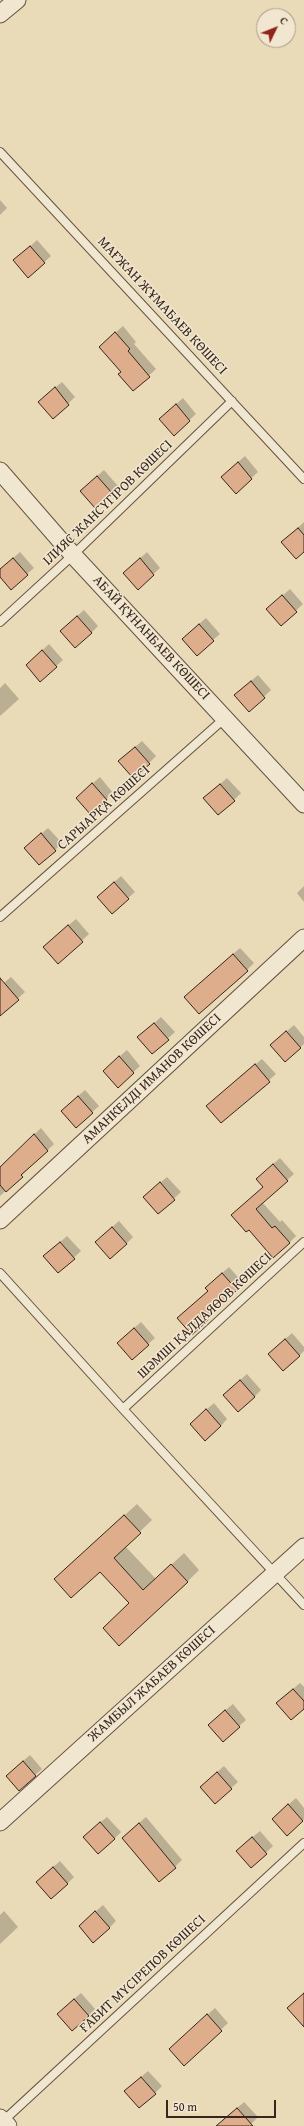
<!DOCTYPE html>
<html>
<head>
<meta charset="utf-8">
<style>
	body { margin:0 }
	#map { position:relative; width:304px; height:2126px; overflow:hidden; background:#e9dab8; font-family:"Gentium Book Plus",serif }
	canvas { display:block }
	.north { position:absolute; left:256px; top:8px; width:40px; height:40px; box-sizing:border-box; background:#f1e7d1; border:1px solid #a79989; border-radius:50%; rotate:47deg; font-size:11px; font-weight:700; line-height:16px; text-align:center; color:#38251c }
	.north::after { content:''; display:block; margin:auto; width:14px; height:18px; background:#8f2418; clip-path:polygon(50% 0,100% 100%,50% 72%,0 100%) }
	.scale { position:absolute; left:166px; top:2100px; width:110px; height:18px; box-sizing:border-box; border:2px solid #38251c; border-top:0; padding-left:5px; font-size:12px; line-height:14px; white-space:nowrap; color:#38251c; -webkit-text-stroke:3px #f1e7d1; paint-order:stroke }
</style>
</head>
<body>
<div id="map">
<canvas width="304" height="2126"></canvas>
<div class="north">С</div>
<div class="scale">50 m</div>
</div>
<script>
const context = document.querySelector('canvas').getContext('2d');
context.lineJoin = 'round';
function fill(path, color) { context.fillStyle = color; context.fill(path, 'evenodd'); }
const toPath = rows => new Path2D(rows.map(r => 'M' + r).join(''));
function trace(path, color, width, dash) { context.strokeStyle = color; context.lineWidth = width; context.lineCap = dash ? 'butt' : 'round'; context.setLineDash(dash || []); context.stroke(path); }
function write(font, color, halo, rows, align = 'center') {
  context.font = font + ' "Gentium Book Plus",serif'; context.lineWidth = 3; context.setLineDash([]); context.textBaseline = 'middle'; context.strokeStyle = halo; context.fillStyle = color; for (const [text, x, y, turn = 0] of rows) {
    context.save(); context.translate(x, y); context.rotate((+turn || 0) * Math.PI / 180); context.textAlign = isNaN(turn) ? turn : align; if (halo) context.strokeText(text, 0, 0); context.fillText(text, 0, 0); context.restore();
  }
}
fill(toPath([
	[0,200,7,208,0,215],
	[37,240,51,256,29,276,22,254],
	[123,326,136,342,134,344,156,369,133,390,122,372,107,340],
	[62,382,75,397,53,418,46,395],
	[183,398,196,414,174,434,160,419],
	[245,456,258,472,236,492,229,470],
	[104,470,118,486,111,492,88,484],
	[304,522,304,551,289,536],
	[20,552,34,568,27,574,0,576,0,570],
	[147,552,160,568,138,588,124,573],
	[290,589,303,604,281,625,274,603],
	[84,610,98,626,91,633,68,624],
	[206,618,220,634,213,640,190,632],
	[49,644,63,660,40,680,27,665],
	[258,675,271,690,249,711,235,695],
	[5,683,19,699,0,716,0,688],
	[142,741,156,756,149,763,126,755],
	[100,777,113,793,91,813,84,791],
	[227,778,241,793,234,800,211,792],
	[48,828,62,843,55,850,32,842],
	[121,876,135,892,128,898,105,890],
	[304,886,304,902,297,893],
	[76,919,89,934,58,963,51,940],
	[240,948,254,963,247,970,192,990],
	[11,977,25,992,0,1015,0,986],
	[161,1017,175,1032,152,1053,145,1031],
	[294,1025,304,1037,304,1044,285,1061,278,1039],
	[127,1050,140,1066,118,1086,111,1064],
	[262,1059,276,1074,221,1122,214,1099],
	[85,1090,99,1106,92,1112,69,1104],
	[41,1128,54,1144,0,1196,0,1168],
	[280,1158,294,1174,262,1202,280,1222,282,1220,296,1236,289,1243,239,1208,264,1187,264,1172],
	[167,1177,181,1192,158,1213,151,1191],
	[119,1221,133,1237,126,1244,103,1235],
	[67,1236,81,1251,58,1272,51,1250],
	[229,1267,243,1283,212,1310,214,1313,192,1333,178,1318,209,1290,213,1281],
	[141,1322,155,1338,148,1344,125,1336],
	[292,1333,304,1347,304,1351,299,1356,276,1347],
	[247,1374,261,1390,254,1397,231,1388],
	[214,1403,227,1419,221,1426,198,1417],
	[137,1504,152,1520,125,1546,156,1579,184,1553,199,1570,187,1582,130,1603,100,1571,67,1568],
	[300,1683,304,1687,304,1708,284,1697],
	[233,1704,246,1720,239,1726,216,1718],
	[30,1755,42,1769,35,1775,14,1769],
	[224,1766,238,1782,231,1788,208,1780],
	[296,1798,304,1808,304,1819,287,1835,280,1812],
	[107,1817,121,1832,114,1839,91,1830],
	[146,1817,182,1860,160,1881,130,1831],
	[260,1831,273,1846,251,1867,244,1844],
	[60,1861,74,1877,67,1884,44,1875],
	[103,1905,116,1921,110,1927,87,1919],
	[4,1911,18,1927,0,1944,0,1915],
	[81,1993,95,2009,88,2016,65,2007],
	[215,2008,228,2023,184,2064,177,2042],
	[148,2071,162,2086,155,2093,132,2085],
	[244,2102,258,2117,249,2126,225,2126,228,2116]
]), '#0003');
const building = toPath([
	[30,246,45,263,28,278,13,260,30,246],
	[115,332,130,349,128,351,150,377,133,391,118,374,121,372,99,347,115,332],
	[55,387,69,405,53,419,38,402,55,387],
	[176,404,190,421,174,436,159,419,176,404],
	[238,462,252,479,236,494,221,477,238,462],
	[97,476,112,493,95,508,80,491,97,476],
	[298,528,304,535,304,552,296,559,281,542,298,528],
	[13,558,28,575,11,590,0,577,0,569,13,558],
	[140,558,154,575,138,590,123,573,140,558],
	[282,595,297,612,281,626,266,609,282,595],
	[77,616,92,633,75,648,60,631,77,616],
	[199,624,214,641,197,656,182,639,199,624],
	[42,650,57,667,40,682,26,665,42,650],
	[251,681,265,698,249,712,234,695,251,681],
	[135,747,150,764,133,778,118,761,135,747],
	[92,783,107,800,91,815,76,798,92,783],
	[220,784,235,801,218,815,203,798,220,784],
	[41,833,56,851,39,865,24,848,41,833],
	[114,882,129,899,112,914,97,897,114,882],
	[68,925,83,942,58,964,43,947,68,925],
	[233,954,248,971,199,1014,184,997,233,954],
	[0,978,19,1000,0,1016,0,978],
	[154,1023,169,1040,152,1054,137,1037,154,1023],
	[286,1031,301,1048,285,1062,270,1045,286,1031],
	[119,1056,134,1073,118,1088,103,1071,119,1056],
	[255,1064,270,1082,221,1123,206,1106,255,1064],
	[78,1096,93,1113,76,1128,61,1111,78,1096],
	[34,1134,48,1151,21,1175,23,1177,6,1192,0,1185,0,1167,34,1134],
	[273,1164,288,1181,256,1209,272,1228,275,1226,290,1243,273,1258,249,1230,246,1232,231,1215,263,1187,256,1179,273,1164],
	[160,1182,175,1200,158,1214,143,1197,160,1182],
	[112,1227,127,1244,110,1259,95,1242,112,1227],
	[60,1242,75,1259,58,1273,43,1256,60,1242],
	[222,1273,237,1290,206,1317,208,1320,192,1335,177,1318,208,1291,205,1288,222,1273],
	[134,1328,149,1345,132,1360,117,1343,134,1328],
	[285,1339,300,1356,283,1371,268,1354,285,1339],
	[240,1380,255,1397,238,1412,223,1395,240,1380],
	[206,1409,221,1426,205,1441,190,1424,206,1409],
	[124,1515,141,1533,114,1558,143,1590,171,1564,188,1582,119,1646,103,1628,129,1603,100,1572,71,1598,54,1579,124,1515],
	[293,1689,304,1701,304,1709,291,1720,276,1703,293,1689],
	[225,1710,240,1727,223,1742,208,1725,225,1710],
	[23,1761,36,1776,19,1791,6,1776,23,1761],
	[217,1772,232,1789,215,1804,200,1787,217,1772],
	[288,1804,303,1821,287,1836,272,1819,288,1804],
	[100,1822,115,1839,98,1854,83,1837,100,1822],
	[139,1823,176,1868,159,1882,122,1838,139,1823],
	[252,1837,267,1854,251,1868,236,1851,252,1837],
	[53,1867,68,1884,51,1899,36,1882,53,1867],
	[95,1911,110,1928,93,1943,79,1926,95,1911],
	[304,1993,304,2027,287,2008,304,1993],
	[74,1999,89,2016,72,2031,57,2014,74,1999],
	[207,2014,222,2031,184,2066,169,2049,207,2014],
	[141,2077,156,2094,139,2108,124,2091,141,2077],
	[237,2108,253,2126,216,2126,237,2108]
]);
fill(building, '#ddad8c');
trace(building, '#38251c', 1);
const service = toPath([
	[0,152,304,479],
	[0,622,73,555,232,401],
	[0,917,225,718],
	[0,1273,123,1409,304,1605],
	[123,1409,304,1242],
	[2,2122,304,1843]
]);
const minor = toPath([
	[0,14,17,0],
	[0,471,73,555,304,804],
	[0,1220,304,938],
	[0,1822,304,1547],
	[0,2118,8,2126]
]);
trace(service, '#645243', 10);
trace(minor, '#645243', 19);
trace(service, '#f1e7d1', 8);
trace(minor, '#f1e7d1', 17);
write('14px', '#38251c', '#f1e7d1', [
	["МАҒЖАН ЖҰМАБАЕВ КӨШЕСІ",162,306,47],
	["ІЛИЯС ЖАНСҮГІРОВ КӨШЕСІ",108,503,-44],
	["АБАЙ ҚҰНАНБАЕВ КӨШЕСІ",151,638,47],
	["САРЫАРҚА КӨШЕСІ",104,808,-42],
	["АМАНКЕЛДІ ИМАНОВ КӨШЕСІ",152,1079,-43],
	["ШӘМШІ ҚАЛДАЯӨОВ КӨШЕСІ",205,1316,-43],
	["ЖАМБЫЛ ЖАБАЕВ КӨШЕСІ",152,1684,-42],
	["ҒАБИТ МҮСІРЕПОВ КӨШЕСІ",143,1974,-43]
]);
</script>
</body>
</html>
